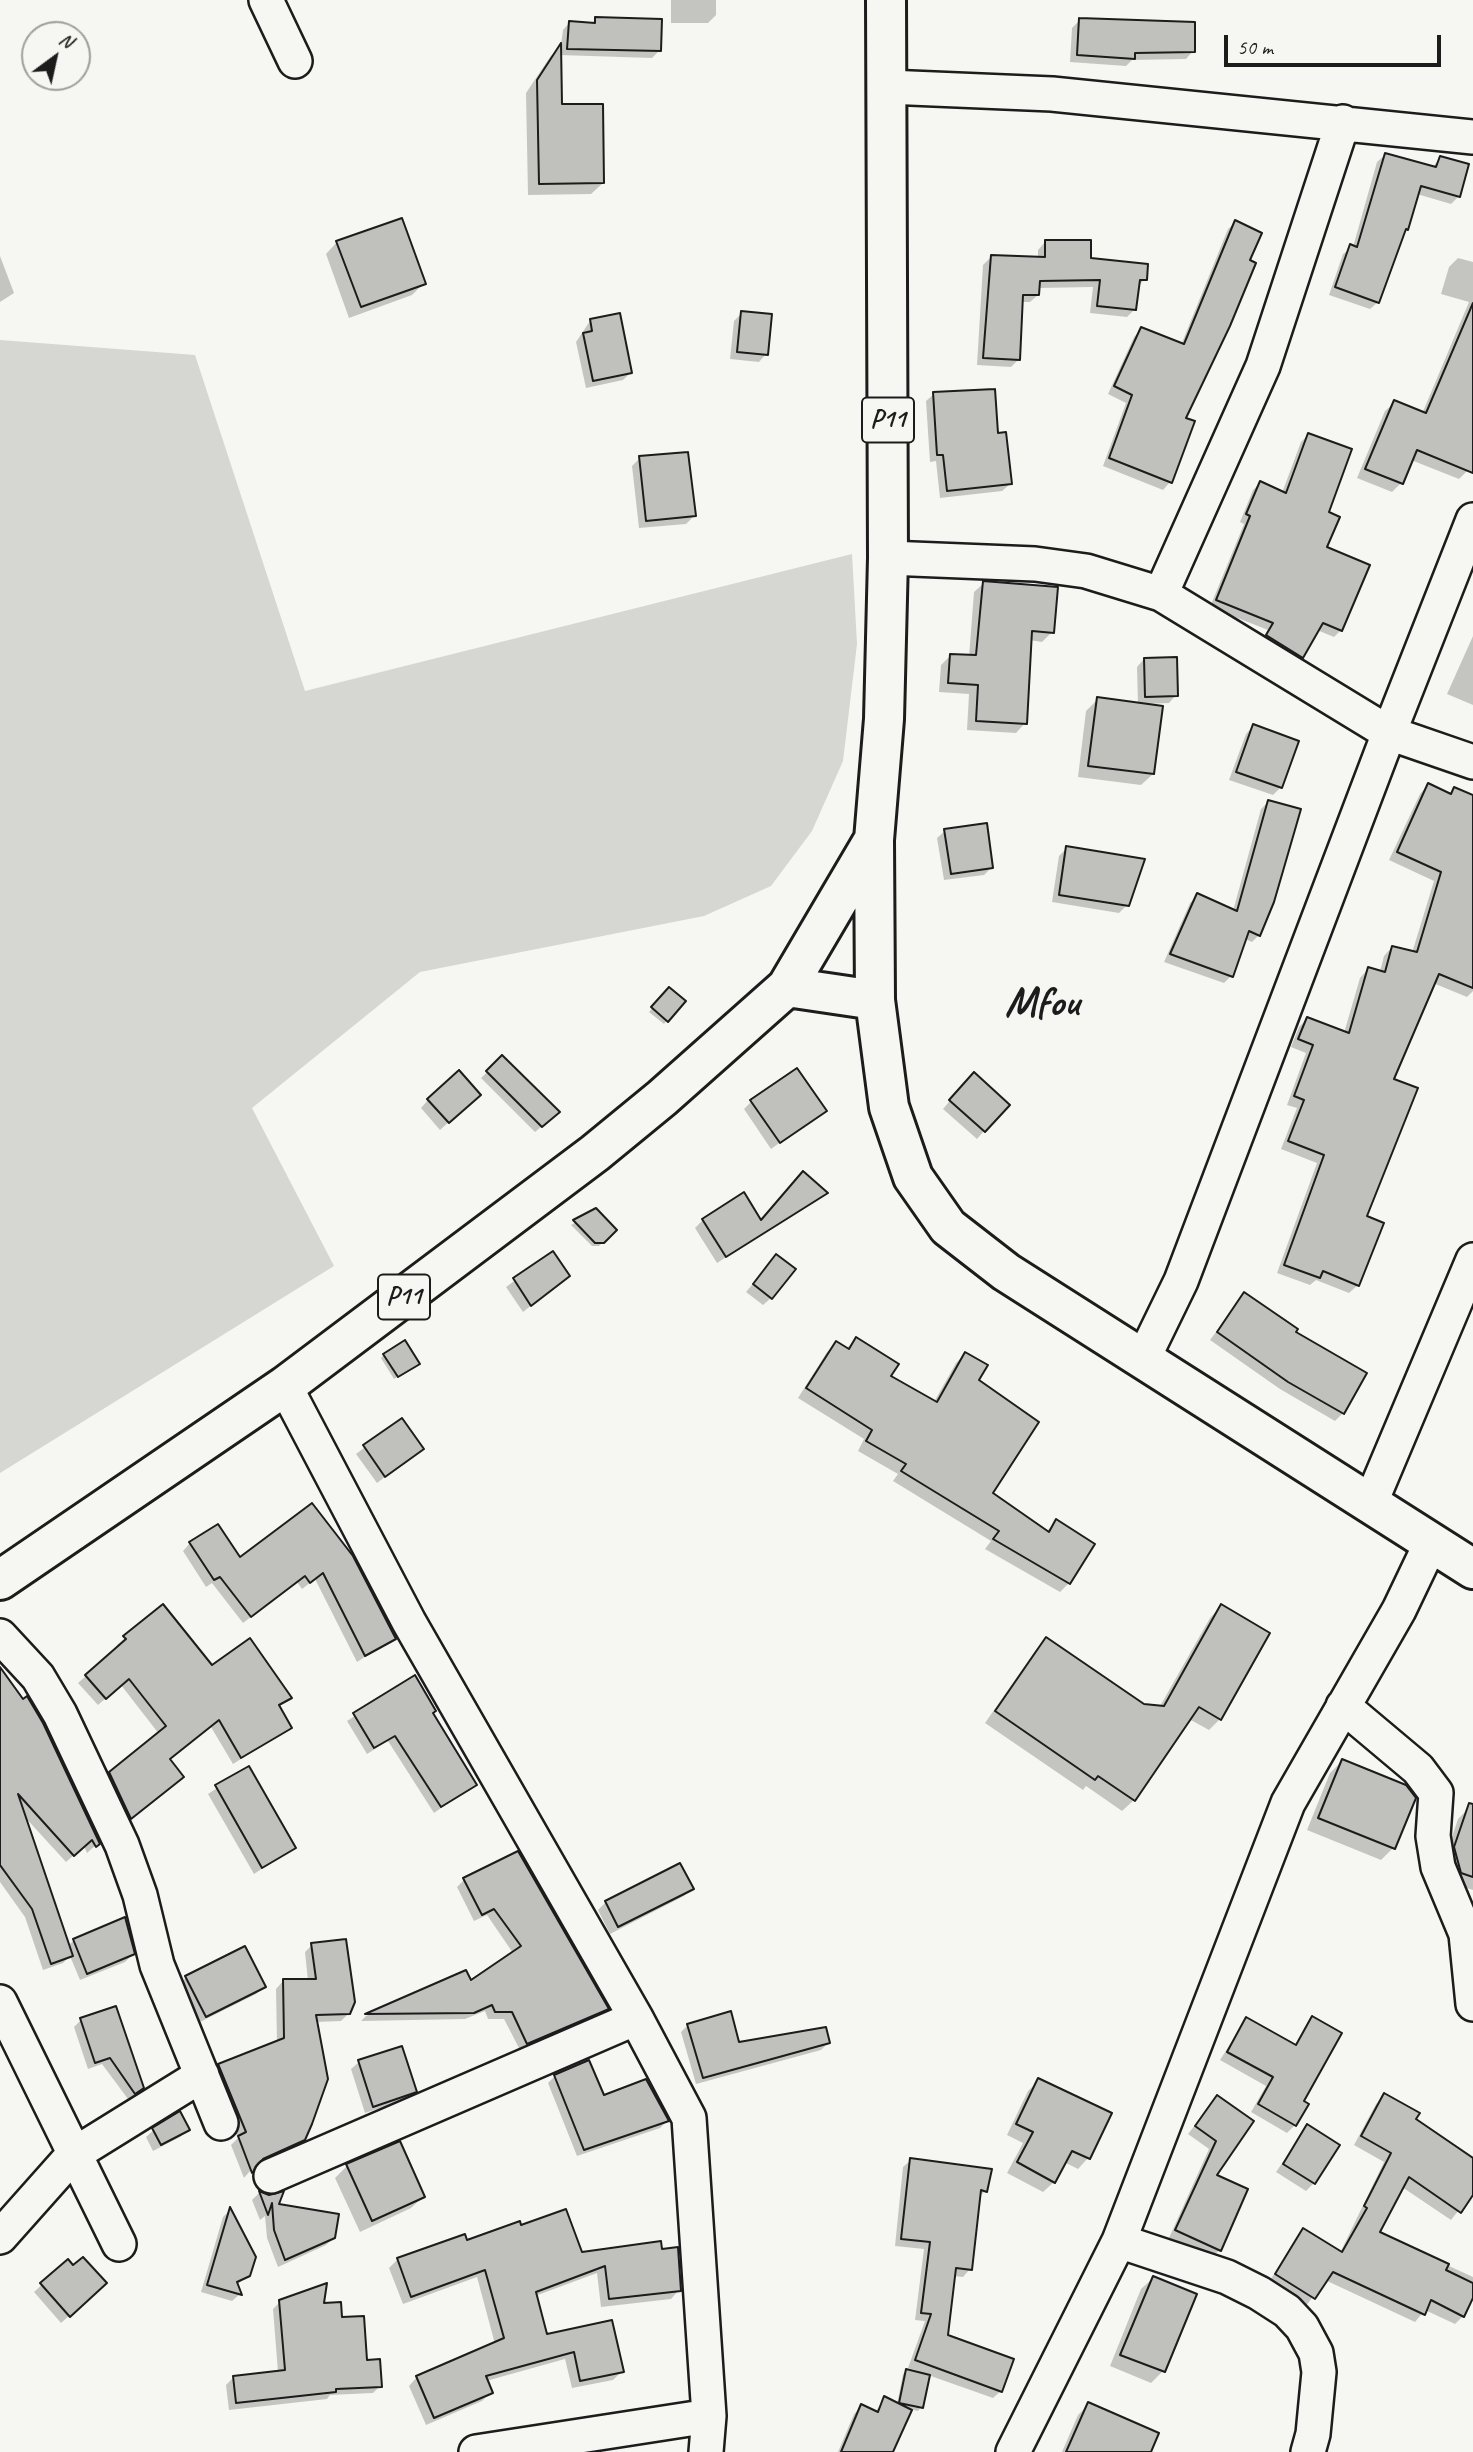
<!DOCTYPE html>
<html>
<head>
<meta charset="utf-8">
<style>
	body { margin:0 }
	#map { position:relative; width:1473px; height:2452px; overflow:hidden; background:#f6f6f2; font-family:Caveat,sans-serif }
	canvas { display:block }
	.north { position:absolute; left:21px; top:21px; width:70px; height:70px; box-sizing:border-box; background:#f6f6f2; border:2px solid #9f9f9c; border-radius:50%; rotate:33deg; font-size:19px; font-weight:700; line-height:28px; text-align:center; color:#1c1c1c }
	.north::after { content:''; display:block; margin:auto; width:24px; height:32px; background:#1c1c1c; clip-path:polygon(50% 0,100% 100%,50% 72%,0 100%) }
	.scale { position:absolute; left:1224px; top:35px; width:217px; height:32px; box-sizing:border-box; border:4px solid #1c1c1c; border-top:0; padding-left:9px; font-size:21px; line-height:24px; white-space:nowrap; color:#1c1c1c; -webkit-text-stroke:5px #f6f6f2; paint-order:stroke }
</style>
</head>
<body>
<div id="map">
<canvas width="1473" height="2452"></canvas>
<div class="north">N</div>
<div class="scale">50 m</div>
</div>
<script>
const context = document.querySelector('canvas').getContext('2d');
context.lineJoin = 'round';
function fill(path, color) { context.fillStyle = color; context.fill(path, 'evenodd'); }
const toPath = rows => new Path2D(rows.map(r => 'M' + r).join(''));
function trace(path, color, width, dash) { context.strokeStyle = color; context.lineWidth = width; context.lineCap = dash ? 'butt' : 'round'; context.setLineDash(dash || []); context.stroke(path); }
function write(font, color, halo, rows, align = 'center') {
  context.font = font + ' Caveat,sans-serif'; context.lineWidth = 6; context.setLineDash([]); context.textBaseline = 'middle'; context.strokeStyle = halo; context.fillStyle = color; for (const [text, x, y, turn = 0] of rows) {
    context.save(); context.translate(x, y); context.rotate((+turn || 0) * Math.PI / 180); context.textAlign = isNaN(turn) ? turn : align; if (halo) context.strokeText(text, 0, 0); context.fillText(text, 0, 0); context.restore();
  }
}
fill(toPath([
	[0,340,195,355,305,691,852,554,857,644,843,761,812,831,771,886,704,916,420,972,252,1108,334,1266,0,1473]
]), '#d6d6d2');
fill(toPath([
	[671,0,716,0,716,15,708,23,671,23],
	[596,19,659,51,652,58,559,55,560,106,603,183,591,194,528,195,526,93,550,57,561,45,563,30,570,22,591,24],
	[1080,20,1193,51,1186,59,1132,60,1126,66,1070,62,1072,28],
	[1385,155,1432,168,1440,158,1459,196,1451,204,1417,194,1378,302,1370,309,1329,295,1343,254,1353,247,1377,162],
	[1236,222,1184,419,1193,422,1170,482,1163,490,1103,466,1126,403,1108,394,1134,337,1142,329,1181,345,1228,229],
	[337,242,424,283,412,295,349,318,326,254],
	[1045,242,1145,279,1137,287,1135,309,1127,317,1090,313,1093,287,1038,288,1038,295,1030,302,1021,302,1019,359,1011,367,977,365,983,265,991,257,1038,259,1038,250],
	[0,256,14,293,0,302],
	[1458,258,1473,262,1473,456,1468,470,1459,479,1411,460,1401,483,1392,492,1357,478,1385,411,1395,402,1422,414,1469,302,1441,294,1449,267],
	[742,313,766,354,759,362,730,359,734,321],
	[590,321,630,373,623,380,586,388,576,342],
	[934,394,997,435,1010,484,1002,491,940,498,936,461,930,462,926,401],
	[1308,435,1326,513,1324,547,1341,630,1334,637,1317,630,1294,664,1260,643,1268,630,1210,607,1244,524,1240,522,1253,490,1260,483,1282,493,1301,442],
	[640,458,694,516,686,524,639,528,632,466],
	[984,583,1052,632,1042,642,1029,640,1025,723,1016,733,967,730,969,694,939,692,941,665,950,656,969,657,974,592],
	[1473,636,1473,705,1447,694],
	[1144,659,1176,695,1169,703,1146,704,1153,774,1141,785,1078,777,1086,711,1098,699,1138,705,1137,667],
	[1253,726,1281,787,1273,795,1229,780,1246,734],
	[1428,785,1449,795,1455,789,1473,797,1473,991,1467,997,1433,983,1392,1080,1364,1217,1358,1285,1349,1293,1316,1280,1310,1285,1277,1273,1317,1163,1281,1149,1297,1108,1287,1105,1306,1053,1291,1047,1299,1027,1307,1019,1344,1033,1360,978,1368,969,1380,972,1384,956,1392,947,1412,953,1434,881,1389,860,1420,794],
	[1268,802,1259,935,1252,942,1245,939,1231,976,1224,983,1164,962,1190,903,1197,896,1233,911,1261,809],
	[945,831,992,867,984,875,944,880,937,838],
	[1067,848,1127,905,1119,913,1052,902,1059,856],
	[669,989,683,1001,664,1024,649,1012],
	[502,1058,552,1118,535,1132,481,1078],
	[966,1082,984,1131,977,1139,943,1109],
	[428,1100,471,1102,440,1130,421,1108],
	[752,1101,825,1110,771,1149,744,1109],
	[826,1193,717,1263,695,1228,703,1220,760,1222],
	[596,1211,615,1230,599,1246,592,1246,571,1225],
	[553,1253,568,1276,523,1312,506,1287],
	[776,1256,771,1298,763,1305,746,1292],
	[1244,1294,1294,1333,1343,1413,1335,1421,1280,1389,1210,1340],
	[856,1339,888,1377,934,1402,956,1363,965,1354,976,1381,991,1493,1046,1532,1056,1521,1069,1583,1060,1592,985,1549,991,1541,893,1481,898,1474,858,1451,864,1439,798,1398,827,1352,836,1343,846,1349],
	[384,1355,414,1367,394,1379,381,1358],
	[401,1420,422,1449,377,1483,356,1454],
	[312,1505,394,1638,357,1662,315,1579,302,1589,297,1582,243,1623,212,1583,206,1587,183,1551,190,1543,240,1560],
	[1221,1606,1220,1719,1209,1730,1189,1719,1134,1800,1122,1811,1086,1786,1083,1790,985,1723,1035,1651,1046,1639,1143,1706,1159,1708,1210,1618],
	[163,1607,211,1667,290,1698,278,1707,290,1728,233,1764,211,1727,168,1760,174,1784,123,1825,102,1781,159,1734,121,1685,98,1705,78,1683,119,1647,117,1645,125,1638],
	[0,1671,98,1843,87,1853,84,1846,66,1862,23,1815,68,1946,74,1940,133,1954,125,1962,80,1980,70,1956,63,1963,43,1970,25,1917,0,1882],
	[414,1678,431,1714,474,1785,434,1813,388,1741,367,1754,347,1721],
	[1342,1761,1414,1798,1393,1848,1381,1860,1307,1830,1330,1773],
	[248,1768,294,1848,254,1874,208,1794],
	[1468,1809,1473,1810,1473,1890,1452,1883,1445,1858,1458,1819],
	[464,1880,606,2009,599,2016,520,2050,504,2019,488,2019,485,2011,465,2019,361,2021,366,2016,465,1972,470,1983,513,1953,487,1915,474,1921,457,1887],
	[691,1889,684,1896,610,1934,598,1910,606,1902],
	[312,1945,349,2013,341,2021,316,2022,304,2139,296,2147,256,2164,244,2178,231,2145,238,2138,211,2073,219,2065,277,2043,276,1989,283,1981,308,1981,305,1952],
	[186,1978,264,1987,256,1994,198,2023,178,1985],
	[1313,2018,1301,2102,1295,2125,1287,2133,1251,2112,1266,2086,1220,2060,1246,2019,1294,2046],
	[81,2020,142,2088,135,2095,128,2099,102,2064,88,2069,74,2027],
	[688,2025,738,2044,828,2043,821,2050,696,2084,681,2032],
	[400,2048,415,2091,407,2099,365,2113,351,2069,359,2062],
	[555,2076,603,2098,667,2121,660,2128,577,2156,548,2083],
	[1039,2080,1088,2158,1078,2169,1064,2162,1054,2182,1043,2192,1007,2173,1023,2143,1007,2135,1028,2091],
	[1384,2096,1473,2160,1473,2192,1451,2220,1402,2187,1377,2233,1473,2277,1473,2294,1463,2316,1455,2324,1425,2310,1415,2322,1325,2280,1306,2306,1268,2283,1304,2230,1340,2253,1384,2162,1354,2145,1376,2104],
	[1217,2097,1252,2122,1214,2175,1246,2190,1219,2250,1212,2258,1169,2238,1209,2149,1188,2134],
	[1307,2127,1314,2183,1306,2191,1276,2172],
	[154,2130,188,2130,180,2137,153,2151,146,2137],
	[911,2160,985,2191,978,2198,970,2269,963,2277,954,2276,946,2336,1001,2391,993,2398,928,2375,921,2407,918,2411,910,2409,892,2452,838,2452,854,2414,862,2406,875,2412,885,2399,897,2405,903,2374,907,2371,918,2371,908,2368,925,2321,915,2320,924,2249,895,2246,903,2167],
	[347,2166,423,2197,411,2208,360,2232,335,2178],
	[259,2193,269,2197,276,2205,334,2237,326,2245,278,2267,267,2238,265,2216,260,2220,252,2200],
	[230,2210,249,2275,236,2285,240,2294,232,2301,201,2292,223,2217],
	[520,2227,581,2253,661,2251,679,2290,671,2299,601,2307,597,2273,535,2296,546,2336,622,2371,613,2380,572,2388,565,2359,486,2381,491,2392,482,2401,426,2425,409,2386,417,2377,495,2344,477,2277,403,2304,389,2268,398,2259],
	[68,2261,97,2291,61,2323,34,2292],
	[1153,2278,1195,2295,1163,2371,1151,2383,1110,2366,1141,2289],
	[280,2302,322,2305,341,2319,380,2386,373,2393,330,2395,327,2399,229,2410,226,2385,234,2377,278,2372,273,2309],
	[1089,2404,1149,2452,1062,2452,1078,2415]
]), '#0003');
const building = toPath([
	[595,17,662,19,661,51,567,49,569,21,595,23,595,17],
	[1079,18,1195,22,1195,52,1135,53,1135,59,1077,55,1079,18],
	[561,43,562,104,603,104,604,183,539,184,537,80,561,43],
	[1385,153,1436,167,1440,156,1469,164,1460,197,1421,186,1408,230,1406,229,1379,303,1335,287,1350,244,1357,247,1385,153],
	[402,218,426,284,361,307,336,241,402,218],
	[1235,220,1262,233,1250,260,1256,263,1230,326,1186,418,1195,421,1172,483,1109,458,1132,395,1114,386,1141,327,1184,344,1235,220],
	[1045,240,1091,240,1091,258,1148,264,1147,280,1140,280,1136,310,1097,306,1100,280,1040,281,1039,295,1023,295,1020,360,983,358,991,255,1045,257,1045,240],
	[1473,303,1473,473,1417,450,1403,484,1365,469,1394,400,1426,413,1473,303],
	[741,311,772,314,768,355,737,352,741,311],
	[620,313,632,373,593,381,583,333,592,331,590,319,620,313],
	[995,389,998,433,1006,432,1012,484,947,491,943,455,937,455,933,392,995,389],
	[1308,433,1352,449,1329,512,1340,517,1327,547,1370,565,1342,631,1323,623,1303,658,1266,635,1273,623,1216,600,1250,516,1246,514,1260,481,1286,493,1308,433],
	[688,452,696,516,646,521,639,456,688,452],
	[983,581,1058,587,1054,633,1032,631,1027,724,976,721,978,685,948,683,950,654,976,655,983,581],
	[1177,657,1178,696,1145,697,1144,658,1177,657],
	[1097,697,1163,706,1154,774,1088,766,1097,697],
	[1253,724,1299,741,1282,788,1236,772,1253,724],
	[1428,783,1451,794,1454,787,1473,795,1473,988,1439,974,1394,1079,1418,1088,1367,1216,1384,1223,1359,1286,1323,1271,1320,1278,1284,1265,1324,1155,1288,1141,1304,1100,1294,1096,1313,1045,1298,1039,1307,1017,1349,1033,1368,967,1385,972,1392,946,1417,952,1441,872,1397,852,1428,783],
	[1268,800,1301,809,1274,902,1260,936,1249,931,1233,977,1170,954,1197,893,1237,911,1268,800],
	[987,823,993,868,951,874,944,829,987,823],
	[1066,846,1145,859,1129,906,1059,895,1066,846],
	[669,987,686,1001,668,1022,651,1007,669,987],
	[502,1055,560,1112,542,1127,486,1071,502,1055],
	[797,1068,827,1111,780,1143,750,1100,797,1068],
	[459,1070,481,1095,449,1123,427,1099,459,1070],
	[974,1072,1010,1105,985,1132,949,1100,974,1072],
	[803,1171,828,1193,726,1257,702,1219,744,1192,761,1220,803,1171],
	[596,1208,617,1230,604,1243,595,1243,573,1220,596,1208],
	[553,1251,570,1276,531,1306,513,1278,553,1251],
	[776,1254,796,1269,772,1299,753,1284,776,1254],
	[1244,1292,1298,1329,1296,1332,1367,1373,1344,1414,1288,1382,1217,1332,1244,1292],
	[856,1337,899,1364,891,1376,937,1402,965,1352,988,1365,979,1380,1039,1422,993,1493,1049,1532,1056,1519,1095,1544,1070,1584,993,1539,999,1531,901,1471,906,1464,866,1441,872,1430,806,1388,836,1341,849,1349,856,1337],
	[405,1340,420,1364,398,1377,383,1354,405,1340],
	[402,1418,424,1449,385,1477,363,1445,402,1418],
	[312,1503,353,1556,396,1639,365,1656,323,1573,310,1583,305,1576,251,1617,220,1577,214,1580,189,1542,218,1524,240,1557,312,1503],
	[163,1604,212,1665,250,1638,292,1698,279,1705,292,1728,241,1758,219,1720,170,1759,184,1777,131,1819,109,1772,166,1726,129,1679,106,1699,85,1675,126,1639,123,1636,163,1604],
	[1221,1604,1270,1633,1221,1720,1199,1707,1135,1801,1098,1776,1095,1780,995,1711,1046,1637,1144,1704,1164,1706,1221,1604],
	[0,1667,23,1699,27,1696,43,1723,100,1844,96,1847,92,1840,74,1856,18,1794,73,1956,51,1964,32,1909,0,1865,0,1667],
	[415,1675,436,1711,433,1713,477,1785,441,1807,395,1736,374,1748,353,1713,415,1675],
	[1342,1759,1406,1785,1416,1798,1395,1849,1318,1818,1342,1759],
	[249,1766,296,1848,262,1868,215,1785,249,1766],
	[1469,1803,1473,1804,1473,1877,1461,1873,1454,1847,1469,1803],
	[518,1851,609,2009,527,2044,512,2012,495,2012,492,2005,474,2013,365,2014,466,1970,471,1980,521,1946,494,1909,482,1915,463,1878,518,1851],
	[680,1863,694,1889,618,1927,605,1901,680,1863],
	[125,1917,135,1954,87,1974,73,1939,125,1917],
	[346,1939,355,2002,350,2014,316,2015,328,2079,312,2124,305,2140,263,2159,252,2173,238,2136,246,2132,218,2064,284,2038,283,1979,316,1979,311,1943,346,1939],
	[245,1946,266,1987,206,2017,185,1976,245,1946],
	[116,2006,144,2088,135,2094,110,2058,95,2063,80,2018,116,2006],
	[731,2011,739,2042,826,2027,830,2043,703,2078,687,2024,731,2011],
	[1312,2016,1342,2033,1304,2101,1309,2104,1296,2126,1258,2104,1273,2077,1227,2052,1246,2017,1296,2045,1312,2016],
	[402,2046,417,2092,373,2107,358,2060,402,2046],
	[589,2060,604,2095,646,2079,669,2121,584,2150,554,2075,589,2060],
	[1038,2078,1112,2113,1090,2159,1072,2151,1055,2183,1017,2162,1033,2132,1016,2124,1038,2078],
	[1384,2093,1420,2113,1416,2119,1473,2158,1473,2195,1461,2213,1409,2177,1380,2232,1449,2264,1446,2270,1473,2283,1473,2298,1464,2317,1431,2300,1425,2315,1333,2272,1315,2299,1275,2274,1303,2228,1342,2252,1367,2208,1364,2206,1391,2153,1361,2136,1384,2093],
	[1217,2095,1254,2121,1217,2175,1248,2189,1221,2251,1175,2230,1216,2141,1195,2126,1217,2095],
	[180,2111,190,2130,161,2145,152,2128,180,2111],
	[1307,2124,1340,2145,1315,2184,1283,2164,1307,2124],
	[400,2141,425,2197,372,2221,346,2164,400,2141],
	[910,2158,992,2169,987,2192,981,2190,972,2270,956,2268,948,2335,1014,2359,1002,2392,915,2360,931,2314,921,2313,930,2242,901,2239,910,2158],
	[259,2191,269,2195,284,2191,279,2204,339,2214,335,2238,285,2260,274,2230,272,2203,268,2215,259,2191],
	[230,2207,256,2257,250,2276,237,2282,242,2295,207,2285,230,2207],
	[566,2209,582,2252,661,2241,662,2249,678,2247,681,2291,609,2299,605,2266,536,2292,547,2334,612,2320,624,2372,580,2381,574,2352,486,2376,493,2393,434,2418,416,2376,504,2338,485,2270,411,2297,397,2258,465,2234,467,2240,520,2221,521,2225,566,2209],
	[83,2257,107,2283,70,2317,40,2283,68,2259,73,2265,83,2257],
	[1153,2276,1197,2294,1165,2372,1120,2355,1153,2276],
	[327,2283,324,2303,341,2302,342,2317,364,2316,367,2360,380,2359,382,2387,336,2389,336,2392,236,2403,233,2376,285,2370,279,2300,327,2283],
	[906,2369,930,2375,923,2408,899,2403,906,2369],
	[884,2396,912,2410,893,2452,841,2452,861,2404,878,2412,884,2396],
	[1088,2402,1159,2433,1151,2452,1066,2452,1088,2402]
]);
fill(building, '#c0c0bd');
trace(building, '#1c1c1c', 2);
const minor = toPath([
	[266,0,295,61],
	[887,87,1052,94,1473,137],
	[888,558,1035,564,1086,571,1161,594,1389,733,1473,762],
	[1161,594,1263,366,1343,122],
	[1144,1357,1181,1281,1389,733,1473,520],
	[285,1386,409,1622,636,2018,689,2118,709,2416,706,2452],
	[1370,1504,1473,1260],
	[0,1636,38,1677,60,1714,122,1845,140,1895,157,1965,221,2123],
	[1343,1706,1418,1769,1436,1793,1433,1836,1438,1867,1466,1934,1473,2004],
	[0,2002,119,2244],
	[271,2176,636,2018],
	[0,2237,73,2155,202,2075],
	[1119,2241,1227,2277,1259,2293,1287,2311,1302,2327,1316,2353,1319,2372,1313,2434,1308,2452],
	[476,2452,709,2416],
	[1013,2452,1119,2241,1288,1803,1399,1610,1431,1543]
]);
const major = toPath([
	[886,0,888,558,884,719,874,840,875,1000,889,1107,913,1177,948,1227,1006,1272,1473,1569],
	[787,987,875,1000],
	[0,1580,285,1386,595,1153,662,1098,787,987,873,841]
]);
trace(minor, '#1c1c1c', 38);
trace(major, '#1c1c1c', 44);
trace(minor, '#f6f6f2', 33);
trace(major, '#f6f6f2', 38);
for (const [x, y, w] of [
	[888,420,52],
	[404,1297,52]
]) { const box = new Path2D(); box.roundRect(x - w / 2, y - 22.5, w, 45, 5); context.fillStyle = '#f6f6f2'; context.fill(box); trace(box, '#1c1c1c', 2); }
write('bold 26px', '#1c1c1c', null, [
	["P11",888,420],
	["P11",404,1297]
]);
write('bold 42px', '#1c1c1c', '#f6f6f2', [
	["Mfou",1042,1004]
]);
</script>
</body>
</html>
